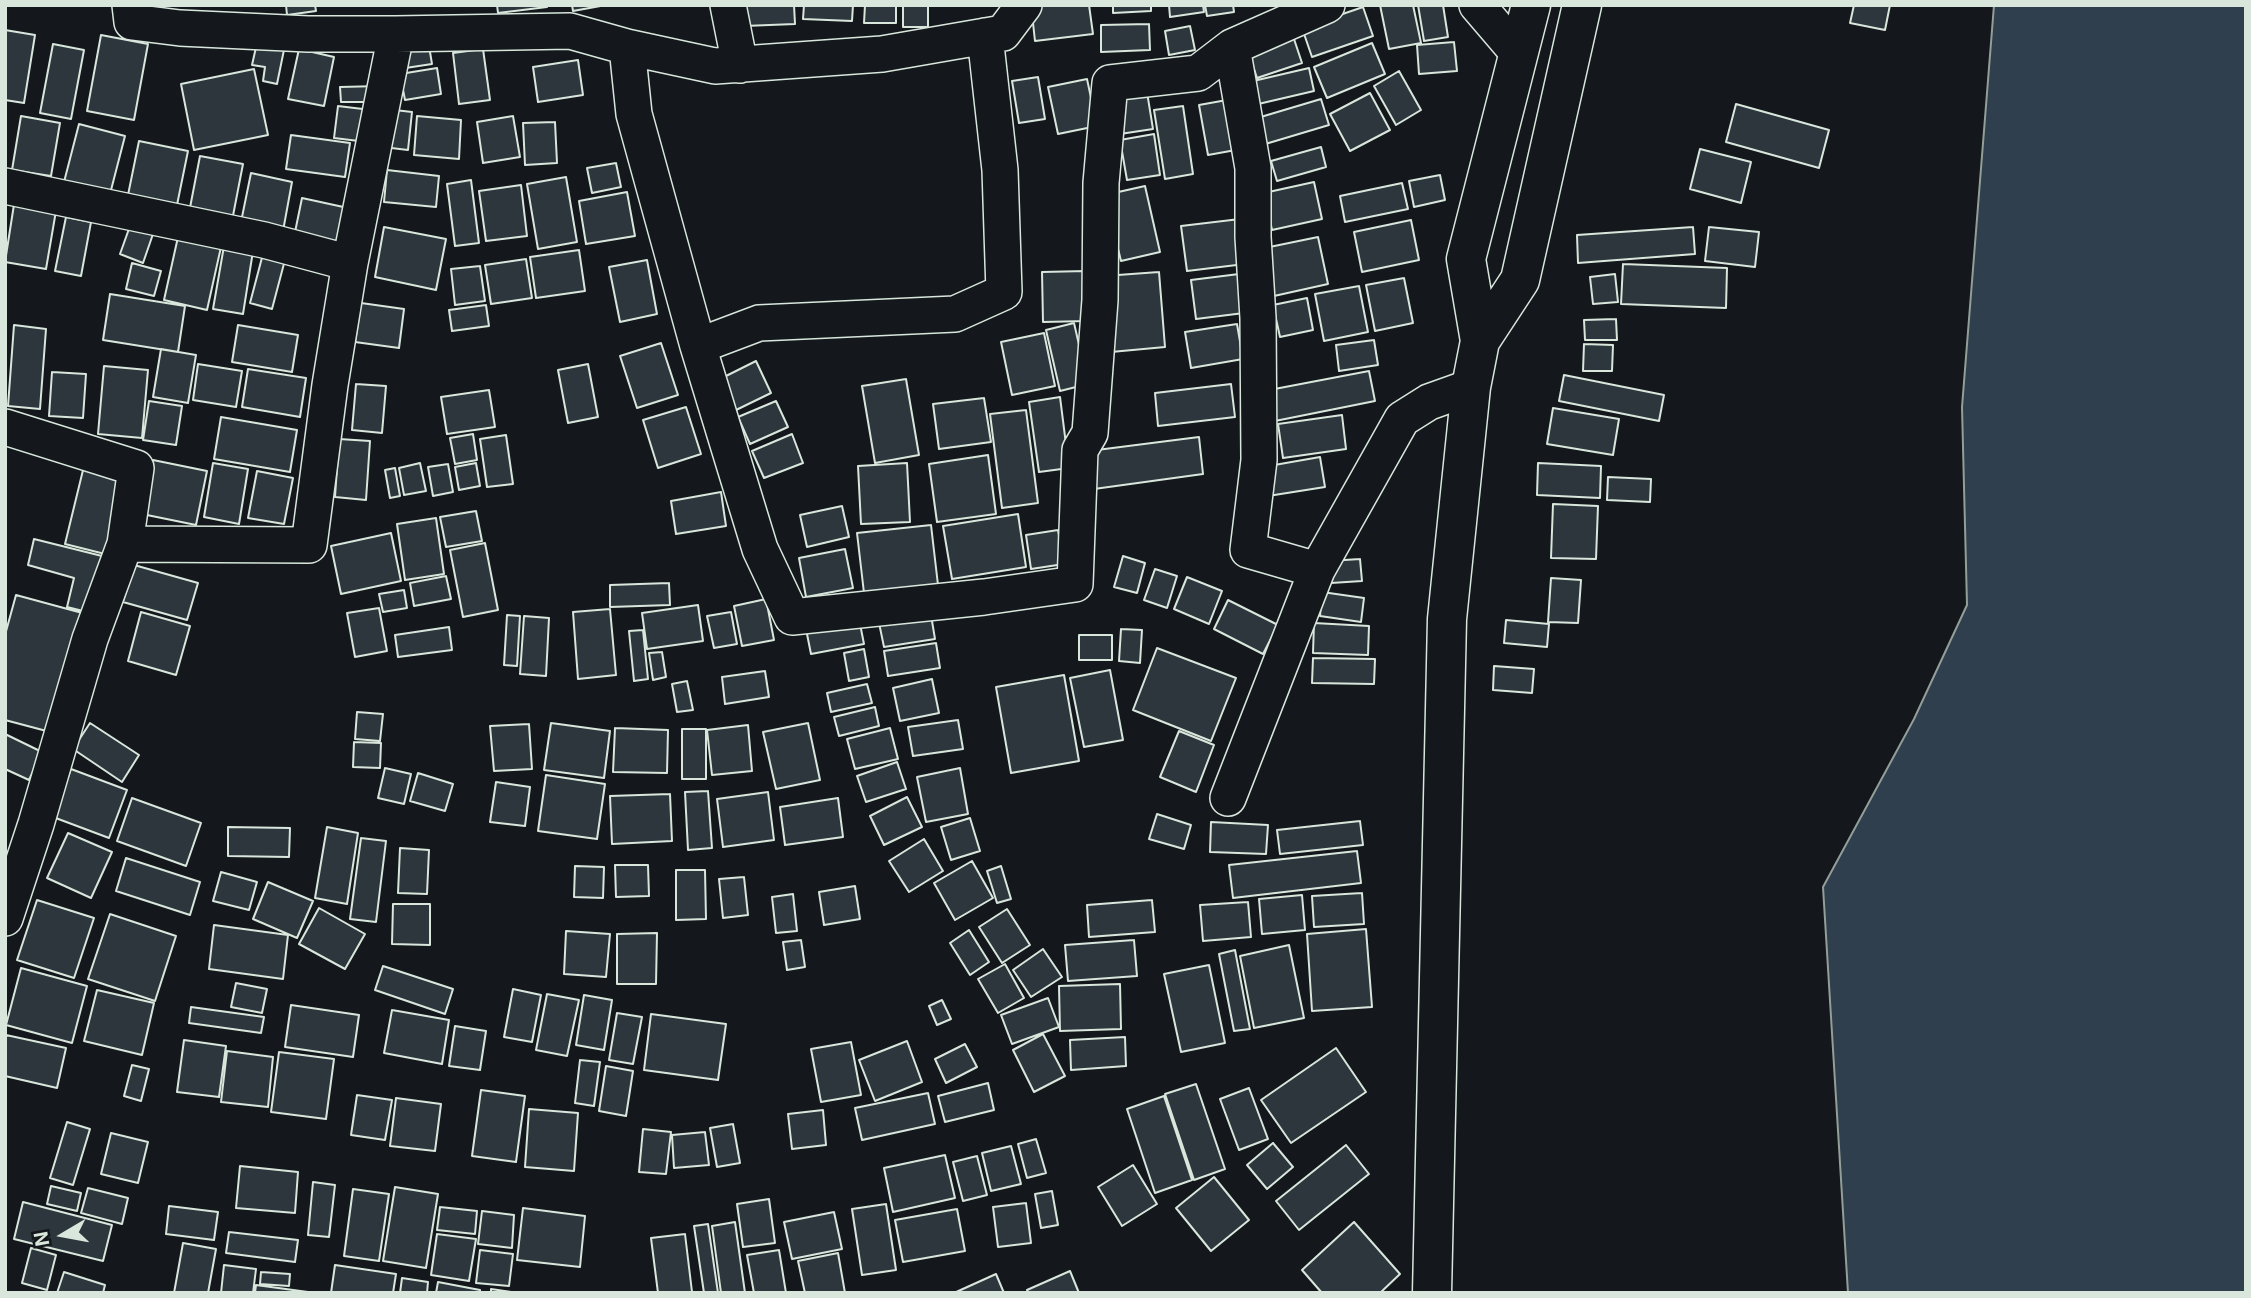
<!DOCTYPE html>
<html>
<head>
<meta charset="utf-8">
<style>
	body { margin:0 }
	#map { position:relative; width:2251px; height:1298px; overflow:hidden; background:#14181c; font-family:Inter,sans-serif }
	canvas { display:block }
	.frame { position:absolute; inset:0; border:7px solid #d8e6dc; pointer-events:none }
	.north { position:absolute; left:28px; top:1200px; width:70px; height:70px; -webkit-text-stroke:5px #14181c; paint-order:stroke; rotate:260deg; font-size:19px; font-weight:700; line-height:28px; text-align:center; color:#d8e6dc }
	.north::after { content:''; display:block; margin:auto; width:24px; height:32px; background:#d8e6dc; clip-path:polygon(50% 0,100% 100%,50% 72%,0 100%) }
</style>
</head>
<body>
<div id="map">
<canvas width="2251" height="1298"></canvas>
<div class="frame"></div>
<div class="north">N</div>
</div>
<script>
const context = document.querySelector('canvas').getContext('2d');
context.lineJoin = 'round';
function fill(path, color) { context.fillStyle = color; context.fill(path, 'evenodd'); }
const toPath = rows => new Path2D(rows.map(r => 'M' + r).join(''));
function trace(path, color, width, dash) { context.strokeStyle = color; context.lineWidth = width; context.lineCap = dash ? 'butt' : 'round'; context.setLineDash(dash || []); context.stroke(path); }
const water = toPath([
	[1994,5,2246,5,2246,1293,1848,1293,1823,887,1914,719,1967,605,1962,407,1994,5]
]);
fill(water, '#2f3f4d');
trace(water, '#939e99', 2);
const building = toPath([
	[286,5,315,5,316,11,287,15,286,5],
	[497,5,547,5,547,7,498,13,497,5],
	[572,5,606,5,573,11,572,5],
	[743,5,794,5,795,24,744,26,743,5],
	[804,5,853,5,852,21,803,19,804,5],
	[865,5,896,5,896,23,864,23,865,5],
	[903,5,928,5,928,27,903,27,903,5],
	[1031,5,1089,5,1093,34,1035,41,1031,5],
	[1113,5,1151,5,1151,11,1113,13,1113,5],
	[1169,5,1203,5,1204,12,1170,17,1169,5],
	[1205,5,1233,5,1234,12,1207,16,1205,5],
	[1380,5,1413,5,1421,43,1389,49,1380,5],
	[1418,5,1443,5,1448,37,1424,41,1418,5],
	[1854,5,1890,5,1885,30,1850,23,1854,5],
	[1363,7,1373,36,1312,57,1302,28,1363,7],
	[1149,24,1150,50,1101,52,1101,25,1149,24],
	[1190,26,1195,50,1169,55,1165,31,1190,26],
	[5,30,35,35,24,103,5,100,5,30],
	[259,34,286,40,277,84,263,81,265,67,252,65,259,34],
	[101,35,148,44,134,120,87,111,101,35],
	[1293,36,1302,63,1257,78,1248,51,1293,36],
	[428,40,432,64,399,69,395,46,428,40],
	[1454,42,1457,71,1419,74,1417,45,1454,42],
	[1372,43,1385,74,1327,98,1314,67,1372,43],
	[53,44,84,50,71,119,40,113,53,44],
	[299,49,334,57,324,106,288,99,299,49],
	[483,49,490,100,459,104,453,53,483,49],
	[578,60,583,95,538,102,533,67,578,60],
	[437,68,441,94,405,100,400,74,437,68],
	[1309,68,1314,91,1254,105,1249,82,1309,68],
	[254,69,268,135,194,150,181,84,254,69],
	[1399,71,1421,110,1396,125,1374,86,1399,71],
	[1038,77,1045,119,1019,123,1012,81,1038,77],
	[1087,79,1097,126,1058,134,1048,87,1087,79],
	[380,86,380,102,341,102,340,87,380,86],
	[1146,86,1153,129,1120,134,1113,91,1146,86],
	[1370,93,1390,130,1350,151,1330,114,1370,93],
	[1238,98,1247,148,1208,155,1199,105,1238,98],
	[1321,99,1329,125,1262,145,1254,119,1321,99],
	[1736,104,1829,130,1819,168,1726,142,1736,104],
	[338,106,371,110,367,142,334,138,338,106],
	[1183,106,1193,174,1165,179,1154,110,1183,106],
	[386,109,412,112,408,150,383,147,386,109],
	[21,116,60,123,51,176,12,170,21,116],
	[417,116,461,120,459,159,414,155,417,116],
	[513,116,520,157,483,163,477,122,513,116],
	[555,122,557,163,525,165,523,123,555,122],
	[79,124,125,136,110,194,64,182,79,124],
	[1154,134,1160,175,1127,180,1120,140,1154,134],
	[291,135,350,143,345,177,286,169,291,135],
	[139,141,188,151,177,205,128,195,139,141],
	[1321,147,1326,167,1277,181,1271,161,1321,147],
	[1700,149,1751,162,1741,203,1690,189,1700,149],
	[200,156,243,164,231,226,188,218,200,156],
	[616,163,621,187,592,193,587,168,616,163],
	[387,170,439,176,436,207,384,202,387,170],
	[251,173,292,182,283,231,241,222,251,173],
	[1440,175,1445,200,1414,207,1409,181,1440,175],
	[566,177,577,242,538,249,527,184,566,177],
	[471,180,479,243,455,246,447,184,471,180],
	[1314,182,1322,219,1272,230,1264,193,1314,182],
	[1402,183,1408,209,1345,222,1340,196,1402,183],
	[521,185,527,236,486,241,479,191,521,185],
	[1145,186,1160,252,1121,261,1105,195,1145,186],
	[627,192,635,236,586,244,579,201,627,192],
	[15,198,57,205,46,269,5,262,15,198],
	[302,198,348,208,339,248,294,237,302,198],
	[66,217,91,222,81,276,55,271,66,217],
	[1240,219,1245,264,1187,271,1181,226,1240,219],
	[1411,220,1419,260,1362,272,1354,232,1411,220],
	[130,226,153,234,143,263,120,254,130,226],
	[384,227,446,239,436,290,375,277,384,227],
	[1693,227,1695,254,1578,263,1577,235,1693,227],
	[1709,227,1759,232,1755,267,1705,261,1709,227],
	[178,237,221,247,207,310,164,300,178,237],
	[1318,237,1328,284,1265,298,1255,250,1318,237],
	[224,246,253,251,243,314,213,309,224,246],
	[264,250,286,256,272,309,250,303,264,250],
	[579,250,585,291,536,298,530,257,579,250],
	[526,259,532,298,491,304,485,265,526,259],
	[647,260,657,314,620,322,609,267,647,260],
	[132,263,161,271,154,296,126,289,132,263],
	[1623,264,1727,268,1726,308,1621,304,1623,264],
	[480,266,485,301,455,305,451,269,480,266],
	[1086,271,1087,321,1043,322,1042,272,1086,271],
	[1159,272,1165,347,1111,352,1104,276,1159,272],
	[1239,274,1244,313,1196,319,1191,280,1239,274],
	[1615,274,1618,302,1593,304,1590,277,1615,274],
	[1404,278,1413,323,1375,331,1366,285,1404,278],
	[1359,286,1368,332,1324,341,1315,294,1359,286],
	[110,294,185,306,178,352,103,340,110,294],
	[1307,298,1313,330,1280,337,1273,305,1307,298],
	[361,303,404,309,399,348,355,342,361,303],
	[486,305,489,326,452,331,449,310,486,305],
	[1616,319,1617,340,1585,340,1584,320,1616,319],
	[1074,323,1088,384,1060,391,1046,330,1074,323],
	[1237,324,1243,359,1191,368,1185,332,1237,324],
	[14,325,46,329,40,409,8,406,14,325],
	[238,325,298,335,292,372,232,362,238,325],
	[1044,333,1055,386,1012,395,1001,342,1044,333],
	[1374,340,1378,365,1339,371,1336,345,1374,340],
	[661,343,678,395,637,408,620,356,661,343],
	[1584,344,1613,345,1612,371,1583,371,1584,344],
	[161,349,196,355,188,403,153,397,161,349],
	[756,361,771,393,734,411,718,380,756,361],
	[198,364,242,371,236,407,193,400,198,364],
	[588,364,598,417,568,423,558,370,588,364],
	[104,366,148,370,142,438,98,434,104,366],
	[248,369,306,378,300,417,242,407,248,369],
	[1369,371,1375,401,1270,422,1264,391,1369,371],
	[52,372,86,374,83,418,49,416,52,372],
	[1564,375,1664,395,1659,421,1559,401,1564,375],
	[906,379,919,455,875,463,862,386,906,379],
	[356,384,386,386,382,433,352,430,356,384],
	[1231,384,1235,417,1158,426,1155,393,1231,384],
	[489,390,495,427,447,434,441,397,489,390],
	[1060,397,1069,468,1039,472,1029,402,1060,397],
	[984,398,991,442,939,449,933,404,984,398],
	[149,401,182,406,176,445,143,440,149,401],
	[776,401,788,427,750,444,738,417,776,401],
	[686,407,701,454,658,468,643,420,686,407],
	[1553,408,1619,419,1613,455,1547,444,1553,408],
	[1026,410,1038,503,1002,508,990,414,1026,410],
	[1342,415,1346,449,1283,458,1278,424,1342,415],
	[221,417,297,430,290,472,214,459,221,417],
	[473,434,477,460,455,464,450,438,473,434],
	[792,434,803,463,764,478,752,451,792,434],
	[506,435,513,484,487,487,480,439,506,435],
	[1199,437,1203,474,1094,489,1089,451,1199,437],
	[339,439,370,441,366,500,335,497,339,439],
	[988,455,996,514,937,522,929,464,988,455],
	[1320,457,1325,487,1268,496,1263,467,1320,457],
	[153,460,207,471,196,525,142,514,153,460],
	[213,463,248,469,239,524,204,517,213,463],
	[420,463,426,491,404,495,399,468,420,463],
	[476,463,480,486,459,490,455,467,476,463],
	[907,463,910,522,861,524,858,466,907,463],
	[1538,463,1601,466,1600,498,1537,495,1538,463],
	[448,464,453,492,433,496,428,467,448,464],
	[84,466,124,475,105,554,65,544,84,466],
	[395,468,400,496,390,498,385,470,395,468],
	[257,471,293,478,284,524,248,518,257,471],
	[1608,477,1651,479,1650,502,1607,500,1608,477],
	[721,492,726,526,676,534,671,501,721,492],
	[1553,504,1598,506,1596,559,1551,558,1553,504],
	[842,506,849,537,807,547,800,515,842,506],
	[476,511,482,541,446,547,440,517,476,511],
	[1018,514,1026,567,952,579,943,526,1018,514],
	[436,518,444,574,405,580,397,524,436,518],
	[931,525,938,585,864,593,857,533,931,525],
	[1058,530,1064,564,1031,569,1026,535,1058,530],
	[391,533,401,581,341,594,331,546,391,533],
	[34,539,106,557,91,613,67,607,74,578,28,565,34,539],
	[485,543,498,610,463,617,450,550,485,543],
	[845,549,853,588,806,597,799,558,845,549],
	[1123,556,1145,563,1137,593,1114,587,1123,556],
	[1360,559,1362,581,1331,583,1329,561,1360,559],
	[134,565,198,583,187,620,123,602,134,565],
	[1155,569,1177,576,1167,608,1144,600,1155,569],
	[446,576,451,599,414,606,410,583,446,576],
	[1187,577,1222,591,1209,624,1174,609,1187,577],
	[1551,578,1581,580,1578,623,1548,622,1551,578],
	[669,583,670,605,610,607,610,585,669,583],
	[404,590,407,608,383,612,379,594,404,590],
	[1322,592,1364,598,1361,622,1320,616,1322,592],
	[16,595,86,614,54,733,5,720,5,635,16,595],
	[766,599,774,640,742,646,734,606,766,599],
	[1228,600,1278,625,1263,654,1214,629,1228,600],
	[698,605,703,641,647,649,642,613,698,605],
	[379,608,387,651,355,657,347,613,379,608],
	[610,609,616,675,578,679,573,612,610,609],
	[930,609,935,639,884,647,878,618,930,609],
	[141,612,190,626,176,675,128,661,141,612],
	[731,612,737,644,714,648,707,616,731,612],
	[858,614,864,644,811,654,805,624,858,614],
	[507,615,520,616,517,666,504,665,507,615],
	[524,616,549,618,546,676,520,674,524,616],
	[1506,620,1549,624,1547,647,1504,643,1506,620],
	[1314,623,1369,626,1368,655,1313,653,1314,623],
	[449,627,452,650,398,657,395,635,449,627],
	[1121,629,1142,630,1140,663,1119,661,1121,629],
	[643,630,648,679,634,681,629,631,643,630],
	[1079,635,1112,635,1112,660,1079,660,1079,635],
	[936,643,940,668,888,676,884,651,936,643],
	[1157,648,1236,678,1211,741,1133,710,1157,648],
	[864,649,869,677,849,681,844,653,864,649],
	[662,652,666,677,653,680,649,653,662,652],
	[1313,658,1375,659,1374,684,1312,683,1313,658],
	[1494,666,1534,669,1532,693,1493,690,1494,666],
	[1110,670,1123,740,1084,747,1070,678,1110,670],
	[765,671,769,697,725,704,722,677,765,671],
	[1064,675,1079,761,1011,773,996,687,1064,675],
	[932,679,939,713,900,721,893,688,932,679],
	[687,681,693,710,677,712,672,684,687,681],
	[867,684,872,703,831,712,827,693,867,684],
	[875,707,879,726,839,736,834,717,875,707],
	[357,712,383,714,380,741,355,739,357,712],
	[958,720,963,749,913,756,908,727,958,720],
	[90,723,139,755,122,782,73,749,90,723],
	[551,723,610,731,604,778,544,770,551,723],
	[808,723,820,780,776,789,763,732,808,723],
	[529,724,532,769,494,771,490,726,529,724],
	[748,725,752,771,712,775,707,730,748,725],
	[615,728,668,730,667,773,613,772,615,728],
	[890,728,898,759,855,769,847,739,890,728],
	[682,729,706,729,706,779,682,779,682,729],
	[1179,731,1214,745,1196,792,1160,777,1179,731],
	[5,734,42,752,29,780,5,769,5,734],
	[354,742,381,743,380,768,353,767,354,742],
	[897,762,906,789,866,802,857,776,897,762],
	[385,768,411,774,404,804,378,798,385,768],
	[960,768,968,814,926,822,917,777,960,768],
	[71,769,127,790,109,838,53,817,71,769],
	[418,773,453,784,445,811,410,801,418,773],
	[546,775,605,784,597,839,538,831,546,775],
	[496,782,530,787,525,826,490,822,496,782],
	[708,791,712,848,688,850,685,792,708,791],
	[768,792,774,840,723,847,717,799,768,792],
	[670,794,672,841,612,844,610,796,670,794],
	[907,797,922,827,884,845,870,816,907,797],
	[132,798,201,823,186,866,117,841,132,798],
	[838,798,843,837,785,845,780,807,838,798],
	[1157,814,1191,825,1184,849,1149,839,1157,814],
	[970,818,980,851,951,860,941,827,970,818],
	[1360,821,1363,845,1280,854,1277,830,1360,821],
	[1211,822,1268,825,1266,854,1210,852,1211,822],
	[228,827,290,828,289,857,228,856,228,827],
	[327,827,358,833,347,904,315,898,327,827],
	[68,833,112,852,91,898,47,878,68,833],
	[361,838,386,841,376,922,350,919,361,838],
	[924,839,943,871,909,892,889,861,924,839],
	[400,848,429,850,427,894,398,893,400,848],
	[1357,851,1361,883,1233,898,1229,865,1357,851],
	[126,858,200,882,190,915,116,891,126,858],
	[972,861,993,898,955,920,934,883,972,861],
	[615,865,648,865,649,896,616,897,615,865],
	[575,866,604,867,603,898,574,897,575,866],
	[1001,866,1011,899,997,903,987,871,1001,866],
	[676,870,705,870,706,919,676,920,676,870],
	[221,872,257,882,249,910,213,901,221,872],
	[744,877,748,915,723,918,719,879,744,877],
	[268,882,313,901,297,938,253,919,268,882],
	[855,886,860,919,824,925,819,892,855,886],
	[1362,893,1364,924,1314,927,1312,896,1362,893],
	[793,894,797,931,776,933,772,897,793,894],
	[1302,895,1305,930,1262,934,1259,899,1302,895],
	[37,900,94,918,74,978,17,960,37,900],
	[1152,900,1155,932,1089,937,1087,905,1152,900],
	[1248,902,1251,937,1203,941,1200,905,1248,902],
	[393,904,430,904,430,945,392,944,393,904],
	[319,908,365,934,345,969,299,944,319,908],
	[1007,909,1030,945,1002,963,979,927,1007,909],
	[110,914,176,936,155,1001,88,979,110,914],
	[214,925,288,935,283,979,209,969,214,925],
	[1366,929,1372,1007,1312,1011,1307,934,1366,929],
	[969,930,989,962,970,975,950,943,969,930],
	[566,931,610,934,606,977,564,974,566,931],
	[657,933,656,984,617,984,617,934,657,933],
	[801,940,805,967,787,970,783,942,801,940],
	[1134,940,1137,976,1068,981,1065,945,1134,940],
	[1289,945,1304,1018,1254,1028,1240,956,1289,945],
	[1043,949,1062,977,1031,997,1013,970,1043,949],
	[1235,950,1250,1029,1234,1031,1219,954,1235,950],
	[1005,964,1024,998,998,1013,978,979,1005,964],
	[1209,965,1225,1043,1181,1052,1164,974,1209,965],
	[383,966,453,989,445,1014,375,990,383,966],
	[21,968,87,986,72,1043,6,1025,21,968],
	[236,983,267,989,262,1013,231,1007,236,983],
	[1120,984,1121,1029,1060,1031,1059,986,1120,984],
	[513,989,541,995,532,1042,504,1037,513,989],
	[97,990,154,1003,142,1055,84,1041,97,990],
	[547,994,579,1000,567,1056,536,1050,547,994],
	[584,995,612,1000,604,1050,576,1045,584,995],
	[1048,998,1059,1027,1012,1044,1001,1015,1048,998],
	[942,1000,951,1019,937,1025,929,1006,942,1000],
	[291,1005,359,1015,353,1057,285,1047,291,1005],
	[191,1007,264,1017,261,1033,189,1023,191,1007],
	[392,1010,449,1020,442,1064,384,1053,392,1010],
	[617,1013,642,1017,633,1064,609,1060,617,1013],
	[651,1014,726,1024,718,1080,644,1070,651,1014],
	[455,1026,486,1031,480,1070,449,1066,455,1026],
	[1043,1034,1065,1076,1034,1092,1013,1050,1043,1034],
	[6,1035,66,1048,57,1088,5,1076,6,1035],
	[1125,1037,1126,1066,1071,1070,1070,1040,1125,1037],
	[184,1040,226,1046,219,1097,177,1092,184,1040],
	[907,1041,922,1082,875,1101,859,1060,907,1041],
	[851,1042,861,1095,821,1102,811,1049,851,1042],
	[965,1044,977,1067,946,1083,935,1059,965,1044],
	[1336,1048,1366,1092,1291,1143,1261,1100,1336,1048],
	[227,1051,273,1057,268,1107,221,1102,227,1051],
	[279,1052,334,1059,326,1119,271,1112,279,1052],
	[580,1060,600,1062,594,1106,575,1103,580,1060],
	[132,1065,149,1069,141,1101,124,1096,132,1065],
	[606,1066,633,1071,626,1116,599,1111,606,1066],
	[988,1083,994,1110,945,1122,938,1096,988,1083],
	[1196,1084,1225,1169,1194,1180,1165,1094,1196,1084],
	[1249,1088,1268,1139,1239,1150,1220,1099,1249,1088],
	[481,1090,525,1096,516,1162,472,1156,481,1090],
	[928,1093,935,1124,862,1140,855,1108,928,1093],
	[357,1095,392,1100,385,1140,351,1135,357,1095],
	[1164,1096,1192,1180,1155,1193,1127,1109,1164,1096],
	[396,1098,441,1104,435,1151,390,1146,396,1098],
	[529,1109,578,1113,574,1171,525,1167,529,1109],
	[823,1110,826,1145,792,1149,788,1114,823,1110],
	[67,1122,90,1129,73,1185,50,1178,67,1122],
	[733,1124,740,1163,717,1167,710,1128,733,1124],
	[643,1129,671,1132,666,1174,639,1172,643,1129],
	[705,1132,709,1165,674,1168,672,1135,705,1132],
	[111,1133,148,1142,138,1183,101,1174,111,1133],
	[1036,1139,1046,1173,1027,1178,1018,1144,1036,1139],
	[1273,1143,1293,1167,1267,1189,1247,1165,1273,1143],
	[1346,1145,1369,1174,1299,1230,1276,1201,1346,1145],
	[1011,1146,1021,1184,991,1191,982,1153,1011,1146],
	[945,1155,955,1198,893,1212,884,1168,945,1155],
	[977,1156,987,1195,963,1201,953,1162,977,1156],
	[1133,1165,1157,1204,1122,1226,1098,1187,1133,1165],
	[240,1166,298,1172,295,1213,236,1208,240,1166],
	[1214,1177,1249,1220,1211,1251,1176,1208,1214,1177],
	[313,1182,335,1185,329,1237,308,1235,313,1182],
	[51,1186,81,1193,77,1211,47,1204,51,1186],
	[395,1187,438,1194,426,1268,383,1261,395,1187],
	[88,1188,128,1198,122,1224,81,1213,88,1188],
	[353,1189,389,1194,379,1261,344,1256,353,1189],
	[1052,1191,1058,1225,1041,1228,1035,1194,1052,1191],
	[769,1199,775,1243,743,1247,737,1204,769,1199],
	[23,1202,112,1225,103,1261,14,1239,23,1202],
	[1026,1203,1031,1243,998,1247,993,1207,1026,1203],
	[886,1204,896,1270,862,1275,852,1209,886,1204],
	[169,1206,218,1212,214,1240,166,1234,169,1206],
	[440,1207,477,1211,475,1234,437,1230,440,1207],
	[523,1208,585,1216,580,1267,517,1260,523,1208],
	[957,1209,965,1251,903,1262,895,1220,957,1209],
	[482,1211,514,1215,512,1248,478,1244,482,1211],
	[834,1212,842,1249,792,1259,784,1222,834,1212],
	[735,1222,745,1293,721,1293,712,1226,735,1222],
	[1354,1222,1400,1274,1380,1293,1322,1293,1302,1270,1354,1222],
	[708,1224,718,1293,704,1293,694,1226,708,1224],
	[229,1232,298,1240,295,1262,226,1253,229,1232],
	[437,1234,476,1239,469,1281,431,1275,437,1234],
	[685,1234,692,1292,658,1293,651,1238,685,1234],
	[183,1243,216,1249,208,1293,174,1293,183,1243],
	[31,1248,56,1255,47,1290,22,1283,31,1248],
	[480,1250,513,1254,509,1286,476,1283,480,1250],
	[779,1250,786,1293,754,1293,747,1255,779,1250],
	[838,1253,845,1293,805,1293,798,1261,838,1253],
	[224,1265,256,1269,253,1293,221,1293,224,1265],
	[335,1265,396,1274,393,1293,331,1293,335,1265],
	[1070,1271,1079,1293,1028,1293,1027,1290,1070,1271],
	[64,1272,105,1285,103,1293,57,1293,64,1272],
	[261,1272,290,1274,289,1286,260,1284,261,1272],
	[996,1274,1004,1293,954,1293,996,1274],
	[402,1278,428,1282,427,1293,400,1293,402,1278],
	[438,1282,480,1290,480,1293,436,1293,438,1282],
	[256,1285,308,1292,308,1293,255,1293,256,1285],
	[491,1289,518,1293,491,1293,491,1289]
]);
fill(building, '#2c363c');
trace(building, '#d8e6dc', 2);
const minor = toPath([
	[130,5,132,22,180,28,308,34,396,34],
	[728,5,740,65],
	[1477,5,1518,53],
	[627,47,634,114,698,346,759,323,955,314,1004,292,1000,170,985,36],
	[1232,47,1253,168,1253,237,1258,318,1259,460,1248,550,1317,570],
	[5,186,264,240,350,263,396,34,570,31,627,47,715,66,882,54,1003,33,1024,5],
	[698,346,760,549,792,617,984,597,1075,584,1080,450,1090,433,1100,300,1101,183,1110,83,1198,73,1232,47,1327,5],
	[5,427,136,468,125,544,90,639,36,824,5,918],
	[125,544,309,545,330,385,350,263],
	[1228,798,1317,570,1402,419,1429,402,1471,387]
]);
const highway = toPath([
	[1480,341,1520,280,1582,5],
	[1432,1293,1447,619,1471,387,1480,341,1466,259,1531,5]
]);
trace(minor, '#d8e6dc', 38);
trace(highway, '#d8e6dc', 41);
trace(minor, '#14181c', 35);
trace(highway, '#14181c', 38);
</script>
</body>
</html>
